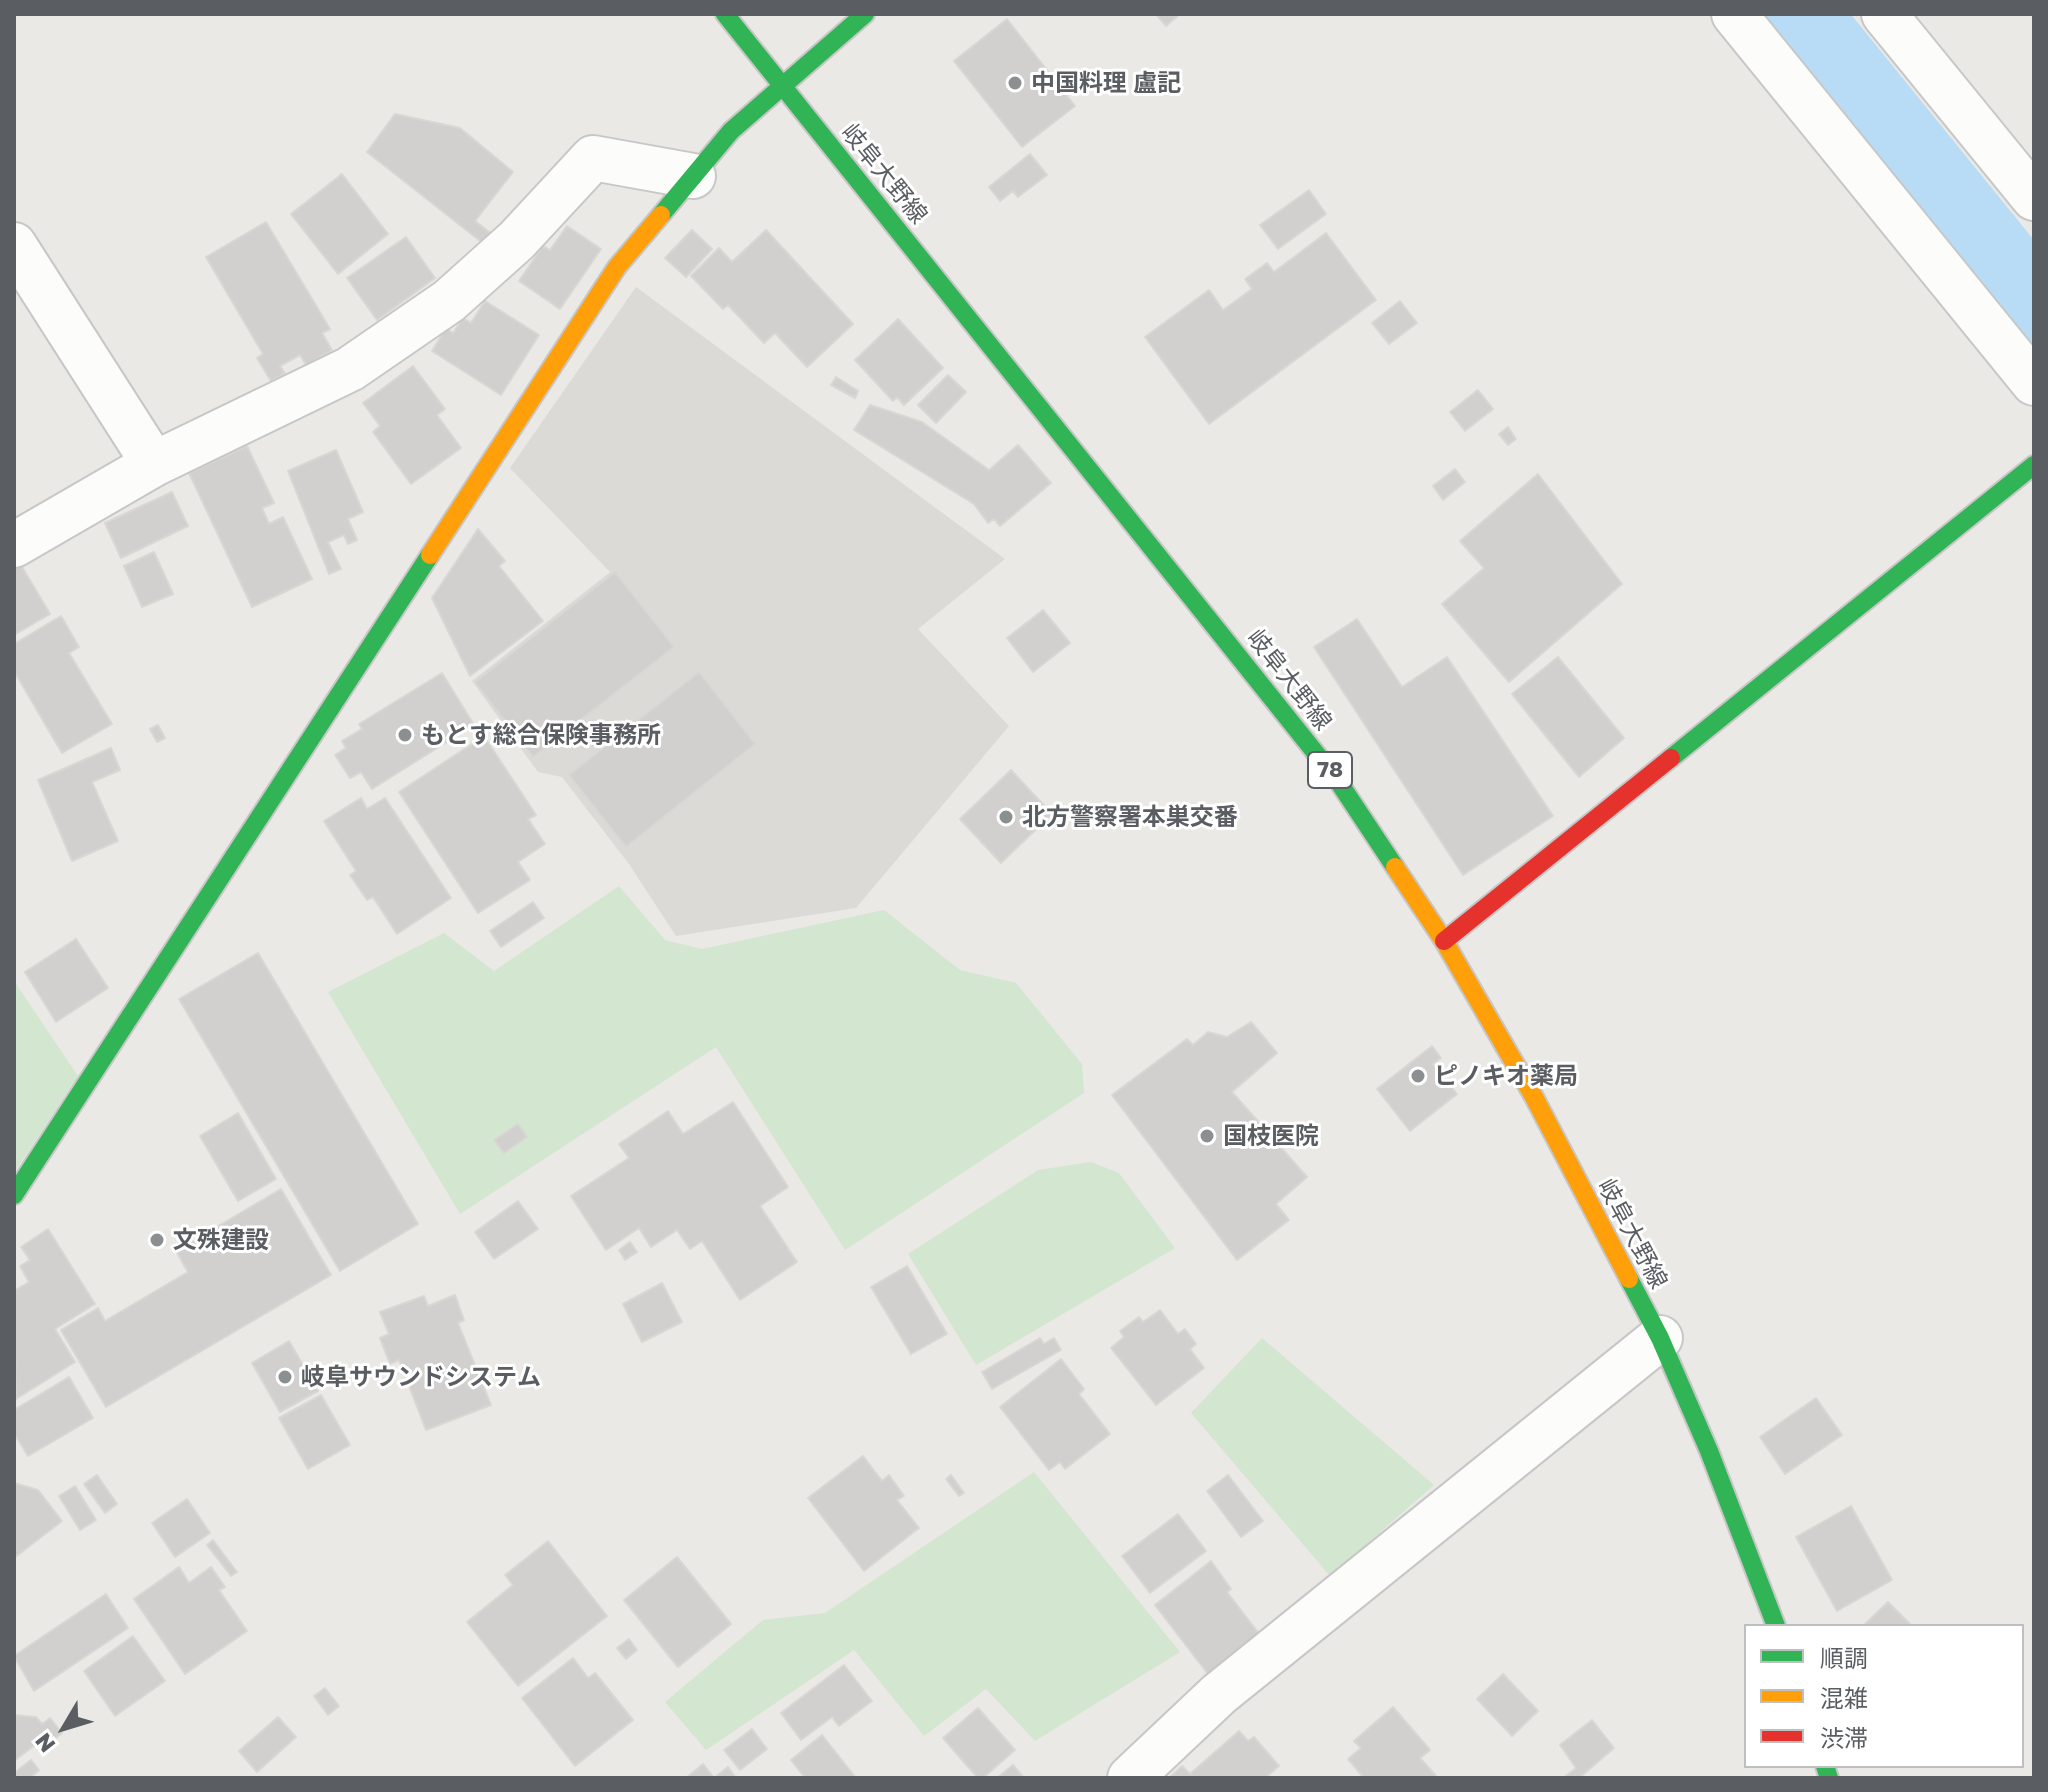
<!DOCTYPE html>
<html>
<head>
<meta charset="utf-8">
<style>
	body { margin:0 }
	#map { position:relative; width:2048px; height:1792px; overflow:hidden; background:#eae9e5; font-family:"Golos Text","Noto Sans JP",sans-serif }
	canvas { display:block }
	.frame { position:absolute; inset:0; border:16px solid #5a5e62; pointer-events:none }
	.legend { position:absolute; left:1744px; top:1624px; width:280px; height:144px; box-sizing:border-box; background:#fff; border:2px solid #bdbfc0; margin:0; padding:10px 14px; list-style:none; font-size:24px; color:#5a5e62 }
	.legend li { display:flex; align-items:center; gap:16px; height:40px }
	.legend b { width:40px; border:2px solid #bdbfc0 }
	.north { position:absolute; left:24px; top:1688px; width:80px; height:80px; -webkit-text-stroke:6px #fff; paint-order:stroke; rotate:232deg; font-size:22px; font-weight:700; line-height:32px; text-align:center; color:#5a5e62 }
	.north::after { content:''; display:block; margin:auto; width:28px; height:36px; background:#5a5e62; clip-path:polygon(50% 0,100% 100%,50% 72%,0 100%) }
</style>
</head>
<body>
<div id="map">
<canvas width="2048" height="1792"></canvas>
<div class="frame"></div>
<ul class="legend">
<li><b style="height:10px;background:#30b455"></b>順調</li>
<li><b style="height:10px;background:#ff9f0a"></b>混雑</li>
<li><b style="height:10px;background:#e5322d"></b>渋滞</li>
</ul>
<div class="north">N</div>
</div>
<script>
const context = document.querySelector('canvas').getContext('2d');
context.lineJoin = 'round';
function fill(path, color) { context.fillStyle = color; context.fill(path, 'evenodd'); }
const toPath = rows => new Path2D(rows.map(r => 'M' + r).join(''));
function trace(path, color, width, dash) { context.strokeStyle = color; context.lineWidth = width; context.lineCap = dash ? 'butt' : 'round'; context.setLineDash(dash || []); context.stroke(path); }
function write(font, color, halo, rows, align = 'center') {
  context.font = font + ' "Golos Text","Noto Sans JP",sans-serif'; context.lineWidth = 6; context.setLineDash([]); context.textBaseline = 'middle'; context.strokeStyle = halo; context.fillStyle = color; for (const [text, x, y, turn = 0] of rows) {
    context.save(); context.translate(x, y); context.rotate((+turn || 0) * Math.PI / 180); context.textAlign = isNaN(turn) ? turn : align; if (halo) context.strokeText(text, 0, 0); context.fillText(text, 0, 0); context.restore();
  }
}
fill(toPath([
	[636,287,1005,559,918,629,1009,726,856,908,676,936,629,864,562,777,538,772,472,681,610,572,510,468]
]), '#dbdad6');
fill(toPath([
	[619,886,665,940,702,949,884,910,960,970,1016,983,1082,1064,1084,1093,845,1250,716,1047,460,1214,328,992,444,933,494,971],
	[14,981,78,1076,14,1173],
	[1091,1162,1119,1173,1175,1248,976,1365,908,1254,1038,1170],
	[1262,1338,1434,1485,1330,1576,1191,1413],
	[1034,1472,1180,1652,1035,1741,986,1689,924,1736,854,1650,706,1750,665,1702,763,1620,825,1613]
]), '#d2e6d0');
trace(toPath([
	[1794,14,2034,310]
]), '#b8dcf6', 88);
const building = toPath([
	[1156,14,1180,14,1166,26,1156,14],
	[1007,19,1075,106,1022,147,954,61,1007,19],
	[395,114,460,128,513,172,475,221,492,234,484,244,367,152,395,114],
	[1030,154,1047,175,1018,197,1013,191,1000,201,989,187,1030,154],
	[342,174,388,234,338,274,291,214,342,174],
	[1309,190,1326,214,1278,249,1260,225,1309,190],
	[266,222,330,329,322,333,332,350,306,365,300,355,280,366,285,373,271,381,257,358,263,354,206,257,266,222],
	[567,226,601,249,560,309,519,281,543,246,550,250,567,226],
	[692,230,712,249,686,277,665,258,692,230],
	[766,230,853,324,807,367,775,333,764,343,728,305,723,309,691,276,719,248,732,262,766,230],
	[1326,233,1376,300,1209,424,1145,337,1209,290,1223,310,1252,289,1245,279,1267,263,1274,272,1326,233],
	[406,237,435,278,377,320,347,278,406,237],
	[485,301,539,335,501,395,432,351,446,328,453,333,463,318,471,323,485,301],
	[1400,301,1417,323,1389,344,1372,323,1400,301],
	[898,319,943,368,904,405,897,397,893,401,855,360,898,319],
	[413,366,445,409,437,415,461,448,411,484,373,432,380,426,363,403,413,366],
	[948,375,966,392,936,423,918,405,948,375],
	[836,377,858,391,855,398,831,385,836,377],
	[1478,390,1493,409,1465,431,1450,412,1478,390],
	[870,405,922,422,989,470,1018,445,1051,483,1000,526,994,519,988,523,974,504,854,430,870,405],
	[1508,427,1516,439,1508,445,1499,434,1508,427],
	[247,446,274,503,262,508,269,524,283,517,312,579,252,607,189,473,247,446],
	[336,450,363,512,348,519,357,540,348,544,344,535,328,542,341,569,329,574,288,471,336,450],
	[1455,469,1465,482,1443,500,1433,486,1455,469],
	[1538,474,1622,584,1509,682,1442,604,1484,568,1460,541,1538,474],
	[172,492,188,526,121,558,105,523,172,492],
	[478,529,505,561,499,566,543,621,470,676,432,598,478,529],
	[154,552,173,594,142,607,124,566,154,552],
	[18,560,50,614,14,635,14,562,18,560],
	[615,572,674,647,533,757,475,682,615,572],
	[1043,610,1070,643,1033,672,1007,638,1043,610],
	[61,616,79,647,69,653,112,724,62,753,14,671,14,644,61,616],
	[1357,619,1402,687,1447,657,1553,816,1463,875,1314,647,1357,619],
	[1558,657,1624,738,1579,777,1512,694,1558,657],
	[699,672,755,744,626,847,569,775,699,672],
	[442,673,474,725,372,789,361,772,350,778,335,755,346,748,342,741,362,729,359,724,442,673],
	[158,725,165,738,157,742,150,729,158,725],
	[484,736,536,815,528,819,545,844,518,862,530,880,478,913,399,792,484,736],
	[111,748,120,770,92,782,118,841,72,861,38,780,111,748],
	[1011,770,1052,814,1001,863,960,819,1011,770],
	[361,798,367,809,385,798,451,898,397,934,373,897,367,900,350,875,356,871,324,821,361,798],
	[533,902,544,918,501,947,490,931,533,902],
	[76,939,108,988,56,1022,25,972,76,939],
	[258,953,418,1224,340,1271,179,999,258,953],
	[1251,1022,1277,1053,1232,1092,1307,1177,1276,1204,1289,1220,1237,1260,1112,1095,1187,1039,1193,1045,1208,1032,1227,1037,1251,1022],
	[1432,1046,1441,1058,1433,1064,1457,1094,1410,1131,1377,1089,1432,1046],
	[733,1102,788,1187,760,1206,797,1262,740,1300,702,1241,690,1249,677,1230,651,1247,639,1228,606,1250,571,1196,629,1158,619,1144,668,1111,683,1134,733,1102],
	[238,1113,276,1179,238,1201,200,1136,238,1113],
	[518,1124,527,1137,504,1153,494,1140,518,1124],
	[281,1189,331,1275,106,1407,61,1330,98,1308,105,1321,188,1272,176,1251,281,1189],
	[518,1201,538,1229,494,1259,475,1232,518,1201],
	[48,1229,95,1304,55,1329,75,1362,16,1399,14,1291,29,1282,20,1266,30,1260,21,1247,48,1229],
	[630,1242,637,1252,625,1260,619,1250,630,1242],
	[907,1266,947,1334,911,1354,871,1287,907,1266],
	[662,1283,682,1322,642,1342,623,1304,662,1283],
	[455,1295,464,1320,458,1323,491,1405,426,1430,399,1360,390,1364,380,1338,389,1334,380,1312,424,1296,428,1306,455,1295],
	[1160,1310,1178,1334,1185,1329,1196,1344,1190,1349,1204,1368,1156,1405,1111,1348,1124,1337,1120,1331,1139,1317,1143,1322,1160,1310],
	[1040,1338,1044,1344,1054,1338,1061,1350,992,1389,982,1372,1040,1338],
	[289,1341,318,1391,280,1412,252,1363,289,1341],
	[1061,1359,1084,1389,1079,1394,1110,1434,1065,1469,1060,1462,1049,1470,1000,1407,1061,1359],
	[69,1377,93,1418,28,1456,14,1433,14,1410,69,1377],
	[321,1395,350,1445,308,1469,279,1418,321,1395],
	[1816,1398,1842,1435,1785,1474,1760,1437,1816,1398],
	[863,1456,882,1481,889,1475,904,1496,897,1500,919,1528,864,1571,808,1498,863,1456],
	[97,1475,117,1504,105,1513,84,1484,97,1475],
	[951,1475,964,1493,959,1496,946,1479,951,1475],
	[1228,1475,1263,1521,1241,1537,1207,1491,1228,1475],
	[14,1483,38,1490,62,1521,14,1558,14,1483],
	[75,1486,96,1520,80,1530,59,1496,75,1486],
	[187,1499,210,1533,175,1557,152,1523,187,1499],
	[1851,1506,1892,1580,1837,1611,1796,1537,1851,1506],
	[1178,1514,1206,1551,1150,1593,1122,1556,1178,1514],
	[213,1540,237,1572,231,1576,207,1545,213,1540],
	[548,1541,607,1616,518,1686,467,1622,513,1585,505,1575,548,1541],
	[677,1557,731,1624,678,1667,624,1600,677,1557],
	[1211,1561,1231,1589,1227,1592,1263,1639,1211,1678,1155,1605,1211,1561],
	[179,1567,189,1583,211,1567,225,1587,219,1590,247,1631,185,1674,134,1599,179,1567],
	[106,1594,128,1628,34,1691,14,1656,106,1594],
	[1888,1602,1912,1626,1863,1626,1888,1602],
	[133,1636,165,1681,115,1716,84,1671,133,1636],
	[629,1639,637,1650,626,1659,617,1648,629,1639],
	[573,1658,588,1678,595,1673,633,1720,575,1766,522,1698,573,1658],
	[844,1665,872,1701,839,1726,832,1717,801,1740,781,1713,844,1665],
	[1503,1674,1538,1711,1512,1736,1477,1699,1503,1674],
	[325,1688,339,1706,328,1715,314,1696,325,1688],
	[1393,1707,1430,1750,1420,1758,1438,1778,1364,1778,1348,1759,1361,1748,1354,1741,1393,1707],
	[978,1708,1015,1750,983,1778,978,1778,943,1738,978,1708],
	[14,1715,36,1717,42,1724,50,1718,62,1733,43,1748,39,1742,14,1761,14,1715],
	[278,1717,296,1737,257,1772,239,1751,278,1717],
	[1592,1720,1614,1748,1579,1778,1563,1778,1576,1768,1560,1745,1592,1720],
	[752,1729,767,1749,740,1770,724,1750,752,1729],
	[1239,1731,1248,1741,1254,1737,1279,1766,1265,1778,1169,1778,1182,1766,1190,1774,1239,1731],
	[822,1735,856,1778,805,1778,791,1760,822,1735],
	[31,1760,39,1770,30,1778,14,1778,14,1773,31,1760],
	[703,1764,714,1778,686,1778,703,1764],
	[1013,1765,1024,1778,997,1778,1013,1765],
	[728,1767,736,1778,714,1778,728,1767]
]);
fill(building, '#d1d0ce');
trace(building, '#d9d7d4', 2);
const street = toPath([
	[1734,14,2034,383],
	[1884,14,2034,198],
	[14,245,154,464,350,369,449,301,517,240,593,158,693,176],
	[14,545,154,464],
	[1130,1778,1219,1694,1660,1338]
]);
const fast = toPath([
	[725,14,1338,781,1395,867],
	[661,215,731,131,865,14],
	[1671,758,2034,465],
	[14,1195,430,555],
	[1629,1279,1660,1338,1709,1451,1776,1626],
	[1825,1766,1829,1778]
]);
const slow = toPath([
	[430,555,617,267,661,215],
	[1395,867,1444,941,1534,1097,1629,1279]
]);
const jam = toPath([
	[1444,941,1671,758]
]);
trace(street, '#c7c7c7', 48);
trace(fast, '#c5c6c5', 22);
trace(slow, '#c5c6c5', 22);
trace(jam, '#c5c6c5', 22);
trace(street, '#fcfcfb', 44);
trace(fast, '#30b455', 18);
trace(slow, '#ff9f0a', 18);
trace(jam, '#e5322d', 18);
for (const [x, y, r, color] of [
	[1015,83,8,"#8c8f90"],
	[405,735,8,"#8c8f90"],
	[1006,817,8,"#8c8f90"],
	[1418,1076,8,"#8c8f90"],
	[1207,1136,8,"#8c8f90"],
	[157,1240,8,"#8c8f90"],
	[285,1377,8,"#8c8f90"]
]) { const dot = new Path2D(); dot.arc(x, y, r, 0, 2 * Math.PI); context.fillStyle = color; context.fill(dot); trace(dot, '#fff', 3); }
for (const [x, y, w] of [
	[1330,770,44]
]) { const box = new Path2D(); box.roundRect(x - w / 2, y - 18, w, 36, 6); context.fillStyle = '#fff'; context.fill(box); trace(box, '#5a5e62', 2); }
write('bold 22px', '#5a5e62', null, [
	["78",1330,770]
]);
write('bold 24px', '#5a5e62', '#fff', [
	["中国料理 盧記",1031,83],
	["もとす総合保険事務所",421,735],
	["北方警察署本巣交番",1022,817],
	["ピノキオ薬局",1434,1076],
	["国枝医院",1223,1136],
	["文殊建設",173,1240],
	["岐阜サウンドシステム",301,1377]
], 'left');
write('24px', '#5a5e62', '#fff', [
	["岐阜大野線",884,174,51],
	["岐阜大野線",1289,680,52],
	["岐阜大野線",1632,1234,62]
]);
</script>
</body>
</html>
